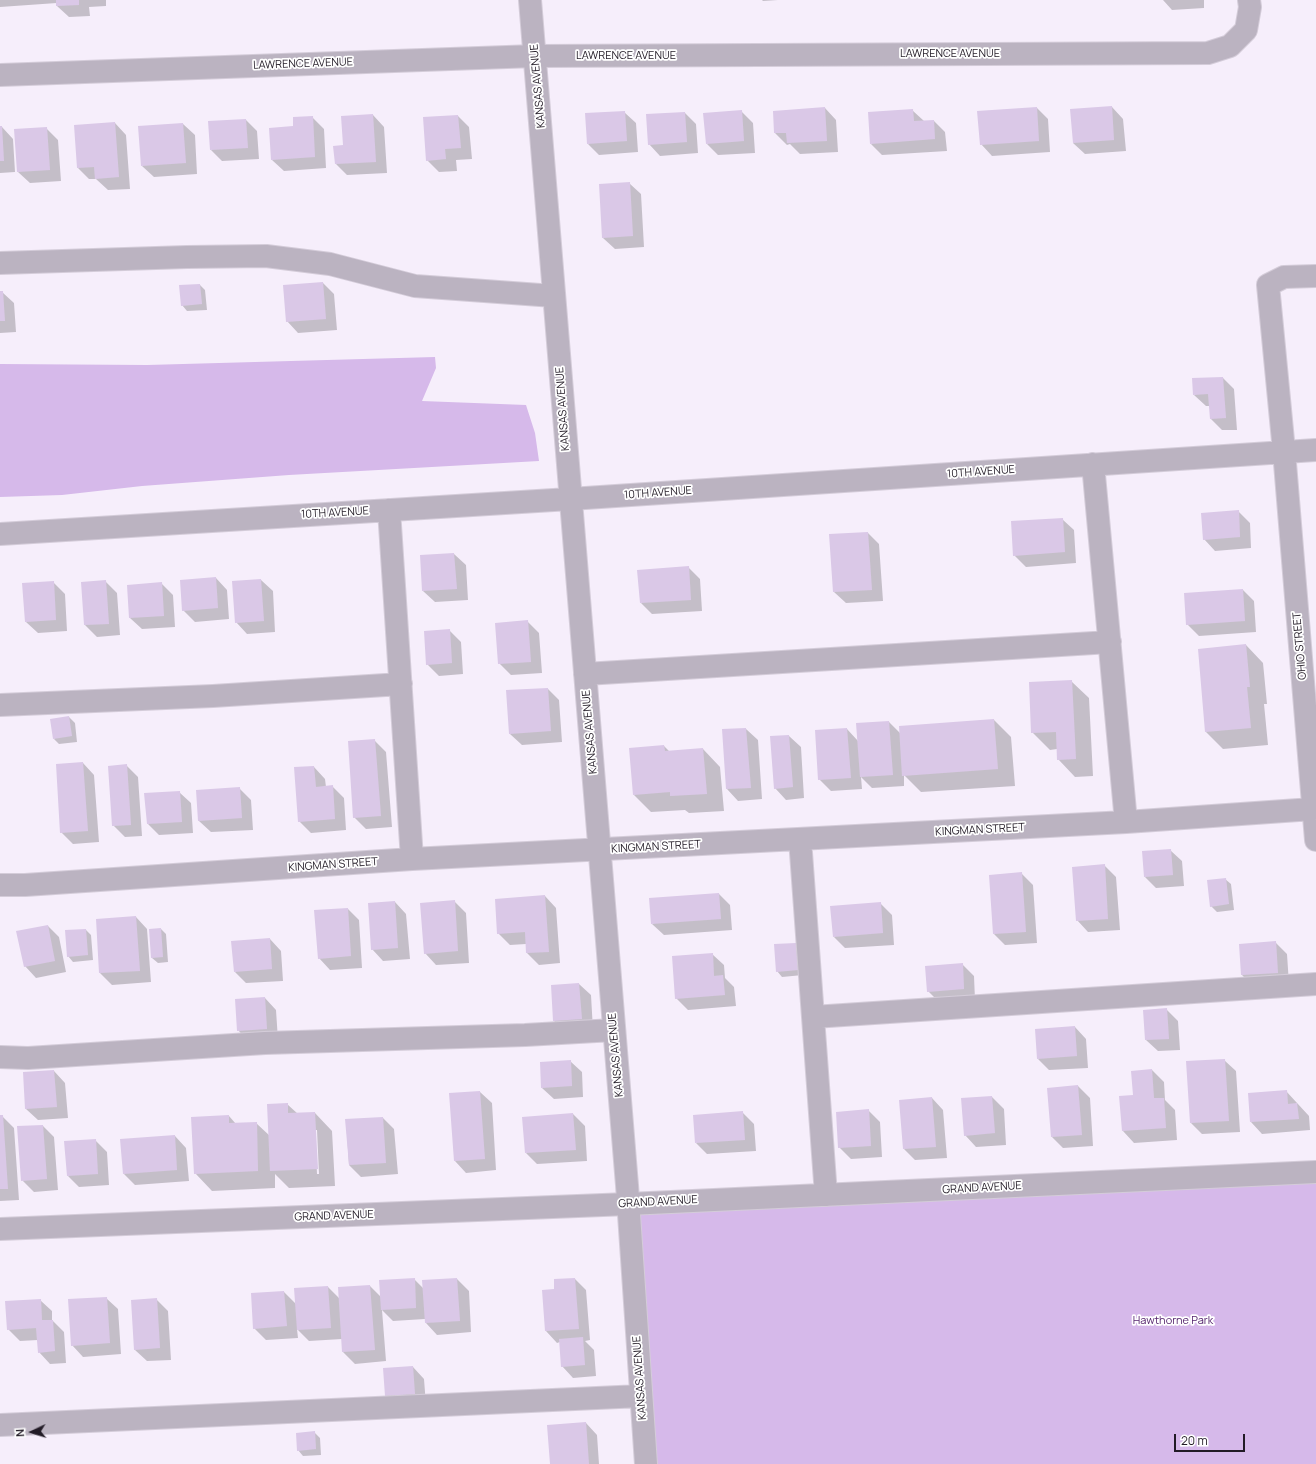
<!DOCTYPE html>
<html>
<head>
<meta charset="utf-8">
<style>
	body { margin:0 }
	#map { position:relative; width:1316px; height:1464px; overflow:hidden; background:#f6eefb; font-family:Manrope,sans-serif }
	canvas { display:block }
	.north { position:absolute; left:12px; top:1412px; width:40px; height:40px; -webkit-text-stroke:3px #fff; paint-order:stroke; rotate:266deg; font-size:11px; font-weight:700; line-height:16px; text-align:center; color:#221b26 }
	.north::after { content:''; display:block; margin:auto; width:14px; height:18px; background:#221b26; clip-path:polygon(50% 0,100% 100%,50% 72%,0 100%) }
	.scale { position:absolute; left:1174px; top:1434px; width:71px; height:18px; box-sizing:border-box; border:2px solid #221b26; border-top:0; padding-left:5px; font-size:12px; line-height:14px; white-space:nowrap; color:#221b26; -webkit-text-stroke:3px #fff; paint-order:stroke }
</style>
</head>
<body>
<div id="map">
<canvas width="1316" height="1464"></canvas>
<div class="north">N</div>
<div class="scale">20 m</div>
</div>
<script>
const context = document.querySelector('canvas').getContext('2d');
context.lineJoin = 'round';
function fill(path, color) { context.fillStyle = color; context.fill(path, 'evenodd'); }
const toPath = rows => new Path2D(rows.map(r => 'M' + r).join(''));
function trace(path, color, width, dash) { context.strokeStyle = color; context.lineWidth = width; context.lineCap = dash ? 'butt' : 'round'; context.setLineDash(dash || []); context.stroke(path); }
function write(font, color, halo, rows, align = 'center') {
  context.font = font + ' Manrope,sans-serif'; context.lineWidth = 3.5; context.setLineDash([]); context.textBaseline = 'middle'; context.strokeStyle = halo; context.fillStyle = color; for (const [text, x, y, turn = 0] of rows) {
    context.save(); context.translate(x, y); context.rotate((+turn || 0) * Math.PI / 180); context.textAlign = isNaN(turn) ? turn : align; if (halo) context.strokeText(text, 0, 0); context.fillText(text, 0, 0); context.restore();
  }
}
fill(toPath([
	[435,357,436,368,422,401,526,405,535,433,539,461,289,475,142,486,62,495,0,497,0,364,147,365],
	[1316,1172,1316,1464,646,1464,628,1204]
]), '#d6b9ea');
fill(toPath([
	[0,0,106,0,106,6,89,7,90,16,69,17,57,6,57,3,0,7],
	[762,0,778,0,763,1],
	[1163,0,1204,0,1204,8,1172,10],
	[1112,107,1123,119,1126,151,1085,154,1073,143],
	[825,108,836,120,838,152,800,154,790,144,787,145,775,133],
	[1037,108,1048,119,1050,152,992,156,981,144],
	[912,110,924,121,934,121,945,132,947,151,882,155,871,144],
	[741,111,753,123,755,153,718,155,707,144],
	[624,112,636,123,638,152,599,155,588,144],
	[685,113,696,124,698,153,660,156,649,144],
	[373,115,384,127,387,173,347,175,336,164,344,146],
	[458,116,469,127,472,159,456,160,457,171,439,172,427,160],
	[312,117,324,129,326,168,284,171,272,160,294,127],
	[246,120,257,131,259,159,222,161,211,150],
	[115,123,126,135,130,189,108,190,96,179,89,179,78,168],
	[183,124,195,135,197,174,154,177,142,166],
	[0,127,2,127,13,139,15,172,0,173],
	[46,128,58,140,61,181,30,183,18,172],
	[629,183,641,194,644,247,615,249,603,238],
	[323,283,334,294,337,330,298,333,287,321],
	[200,285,205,290,207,310,187,311,182,305],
	[0,292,2,292,14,303,16,332,0,333],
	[1223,378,1234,389,1237,430,1222,430,1211,419,1210,406,1206,406,1194,395],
	[1238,511,1250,523,1251,548,1215,551,1204,539],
	[1062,519,1074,530,1076,563,1026,567,1014,555],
	[868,533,879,544,883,601,846,603,834,592],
	[454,554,466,565,468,600,435,602,423,591],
	[688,567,700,579,702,611,652,614,641,603],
	[216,578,227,590,229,619,195,622,183,610],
	[261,580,273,591,275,632,247,634,236,622],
	[105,581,117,593,120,635,97,637,85,625,82,583],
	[53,582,65,594,67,631,38,633,26,622],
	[161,583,173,595,175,627,142,629,130,618],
	[1243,590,1254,601,1256,632,1199,636,1187,624],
	[527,621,539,633,542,673,511,675,499,663],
	[449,630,461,642,463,674,439,676,427,664],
	[1246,645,1263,663,1267,704,1264,704,1268,745,1223,749,1206,732],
	[1071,681,1089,698,1093,776,1075,777,1058,759,1057,749,1050,750,1032,732],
	[548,689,559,700,562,742,522,745,510,734],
	[69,717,75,723,77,742,59,744,54,739],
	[994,720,1011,737,1015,786,921,792,904,775,904,786,872,788,861,777,862,789,831,791,819,779,847,729,858,741,857,724,889,722,900,733],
	[746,729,758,740,762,799,738,801,727,789,723,730],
	[789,736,801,747,804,798,786,800,775,788,771,737],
	[375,741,386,752,392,827,366,829,354,817],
	[664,746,670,752,703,749,720,767,724,811,689,813,685,810,651,812,634,795],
	[83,763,94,775,99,842,73,844,61,832],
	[126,765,138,777,142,836,125,837,113,825],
	[314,767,325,779,326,787,332,786,344,798,346,830,311,833,299,821],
	[239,788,251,800,253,830,211,832,199,821,197,791],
	[179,792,191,803,193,833,159,835,148,824],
	[1170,850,1182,861,1184,886,1156,888,1145,877],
	[1104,865,1116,877,1120,930,1088,932,1077,920],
	[1022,874,1033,885,1037,943,1005,945,994,934],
	[1225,879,1231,884,1234,910,1217,912,1211,906],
	[719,894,730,905,732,930,664,935,652,924],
	[545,896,556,908,560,963,539,965,527,953,526,944,510,945,498,933],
	[454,901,466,913,469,963,436,965,425,953],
	[395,902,406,914,410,959,383,961,372,949],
	[880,903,892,915,894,945,845,948,834,937],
	[348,909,359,920,362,968,330,970,319,958],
	[136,917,147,929,151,982,112,985,100,973,97,920],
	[48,926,59,937,66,972,36,978,25,966],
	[161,929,166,934,168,962,158,963,152,958],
	[86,930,91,935,93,960,73,962,68,956],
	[270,939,281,951,283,981,246,983,235,972],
	[1276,943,1287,954,1289,984,1254,987,1242,975,1240,945],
	[796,944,801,949,803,975,782,977,777,971],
	[712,954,724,965,725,978,734,987,736,1006,688,1010,676,998],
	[962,964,974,976,975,1000,940,1003,928,991],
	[579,984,591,995,593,1030,566,1032,554,1021],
	[265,998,276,1010,278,1040,249,1042,238,1030],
	[1166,1009,1178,1021,1180,1050,1158,1051,1146,1040],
	[1075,1027,1086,1039,1088,1068,1049,1070,1038,1059],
	[1224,1060,1236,1071,1240,1132,1202,1134,1191,1123],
	[570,1061,582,1072,583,1097,554,1099,542,1088],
	[1152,1070,1164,1082,1165,1100,1175,1110,1177,1140,1134,1143,1123,1131,1120,1097,1134,1096],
	[54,1071,65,1083,68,1118,38,1120,26,1109],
	[1078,1086,1090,1098,1093,1146,1063,1148,1052,1137],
	[1286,1091,1309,1116,1310,1130,1262,1134,1251,1122,1249,1094],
	[480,1092,492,1103,496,1170,466,1173,455,1161,450,1094],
	[992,1097,1004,1109,1006,1145,976,1147,965,1135],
	[932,1098,943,1110,947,1158,915,1160,904,1149],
	[287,1104,298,1114,315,1113,332,1131,335,1186,289,1188,275,1174,275,1188,212,1191,195,1173,229,1116,236,1124,256,1123,270,1136],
	[315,1130,317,1130,319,1174,317,1174],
	[868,1110,880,1122,882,1157,851,1159,839,1147],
	[742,1112,754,1124,756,1151,707,1154,696,1143],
	[573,1114,585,1126,587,1161,537,1164,526,1153],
	[0,1116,2,1116,14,1128,19,1200,0,1201],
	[383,1118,394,1129,398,1174,361,1177,349,1165,346,1120],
	[43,1126,54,1137,58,1190,34,1192,22,1180],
	[175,1136,186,1148,189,1181,135,1185,123,1173],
	[95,1140,107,1152,109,1185,79,1187,68,1176],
	[414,1279,423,1288,457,1279,469,1291,471,1332,437,1335,426,1323,425,1319,393,1321,382,1310,386,1361,355,1364,343,1352,342,1339,309,1341,297,1329,298,1338,266,1340,254,1328,284,1292,296,1304,328,1287,339,1298,370,1286,381,1297],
	[575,1279,586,1290,590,1340,585,1341,594,1350,596,1376,573,1378,562,1366,560,1342,557,1343,546,1331,543,1291,555,1290],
	[106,1298,118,1309,121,1354,83,1357,72,1345],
	[156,1299,168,1311,171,1360,147,1361,135,1350],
	[40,1300,52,1311,52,1320,64,1332,66,1363,50,1364,39,1352,38,1340,20,1341,8,1329],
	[413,1367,424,1379,426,1405,397,1407,385,1395],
	[586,1423,597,1435,599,1464,551,1464],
	[314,1432,320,1438,321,1455,303,1456,298,1450]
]), '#0003');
fill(toPath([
	[56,0,79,0,79,5,56,6],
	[1112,106,1114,140,1073,143,1070,109],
	[825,107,827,141,787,143,786,133,774,133,773,111],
	[1037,107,1039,141,980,145,977,111],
	[913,109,914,121,934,120,935,139,870,144,868,112],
	[742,110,744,141,706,144,703,113],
	[625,111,627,141,587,144,585,113],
	[685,112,687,142,648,145,646,114],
	[373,114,376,162,335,164,333,146,343,145,341,116],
	[458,115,461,148,445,149,446,159,426,161,423,117],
	[313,116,315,157,271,160,269,128,293,126,293,117],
	[246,119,248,148,210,150,208,121],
	[115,122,119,177,95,179,94,167,77,168,74,125],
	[183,123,186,163,141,166,138,126],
	[0,126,2,126,4,161,0,161],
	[47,127,50,170,17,172,14,129],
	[630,182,633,236,602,238,599,184],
	[323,282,326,319,286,322,283,285],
	[200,284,202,304,181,306,179,285],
	[0,291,3,291,5,321,0,321],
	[1223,377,1226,418,1210,419,1208,394,1193,395,1192,378],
	[1239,510,1240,537,1203,540,1201,513],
	[1063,518,1065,552,1013,556,1011,521],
	[868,532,872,590,833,592,829,534],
	[454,553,457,589,422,591,420,555],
	[689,566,691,600,640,603,637,570],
	[216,577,218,608,182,611,180,580],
	[261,579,264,621,235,623,232,581],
	[106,580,109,624,84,625,81,582],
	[54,581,56,620,25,622,22,583],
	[162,582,164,616,129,618,127,585],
	[1243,589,1245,621,1186,625,1184,593],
	[528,620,531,662,498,664,495,623],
	[450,629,452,663,426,665,424,631],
	[1246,644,1250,687,1247,687,1251,728,1205,732,1198,649],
	[1072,680,1076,759,1057,760,1056,732,1031,733,1029,682],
	[548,688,551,731,509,734,506,690],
	[69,716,72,736,53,739,50,719],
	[994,719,998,769,902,776,899,726],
	[889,721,893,775,860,777,856,723],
	[746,728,751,788,726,789,722,729],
	[847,728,851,778,818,780,815,730],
	[789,735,793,787,774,789,770,736],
	[375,739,381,816,353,818,348,741],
	[664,745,665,751,703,748,707,794,670,796,670,792,633,795,629,748],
	[83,762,88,831,60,833,56,764],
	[127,764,131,825,112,826,108,766],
	[314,766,316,787,333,785,335,819,298,822,294,767],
	[240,787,242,818,198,821,196,790],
	[180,791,182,822,147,824,144,793],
	[1171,849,1173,875,1144,877,1142,851],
	[1105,864,1108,919,1076,921,1072,867],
	[1022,872,1026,932,993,934,989,875],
	[1226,878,1229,904,1210,907,1207,880],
	[719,893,721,919,651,924,649,898],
	[545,895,549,952,526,953,525,932,497,934,495,899],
	[455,900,458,951,424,954,420,903],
	[395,901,398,948,371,950,368,903],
	[881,902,883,933,833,937,830,906],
	[348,908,351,956,318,959,314,910],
	[136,916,140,971,99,973,96,919],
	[48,925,55,961,24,967,16,931],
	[161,928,163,957,151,958,149,929],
	[86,929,88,955,67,957,65,930],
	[270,938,272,969,234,972,231,941],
	[1276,941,1278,973,1241,975,1239,944],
	[796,943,798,970,776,972,774,944],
	[713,953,714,976,723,975,725,995,675,999,672,956],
	[963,963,964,989,927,992,925,966],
	[579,983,582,1019,553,1021,551,985],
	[265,997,267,1029,237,1031,235,999],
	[1167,1008,1169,1039,1145,1040,1143,1010],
	[1075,1026,1077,1056,1037,1059,1035,1029],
	[1225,1059,1229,1121,1190,1123,1186,1061],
	[571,1060,572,1086,541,1088,540,1062],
	[1152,1069,1154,1098,1164,1098,1166,1128,1122,1131,1119,1096,1133,1095,1131,1071],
	[54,1070,57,1107,25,1109,23,1072],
	[1078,1085,1082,1135,1051,1137,1047,1088],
	[1287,1090,1288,1104,1297,1103,1299,1119,1250,1122,1248,1093],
	[480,1091,485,1159,454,1161,449,1093],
	[992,1096,995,1133,964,1136,961,1098],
	[932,1097,936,1147,903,1149,899,1100],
	[288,1103,288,1113,315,1112,318,1169,270,1171,267,1104],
	[869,1109,871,1146,838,1148,836,1112],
	[743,1111,745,1140,695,1143,693,1115],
	[573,1113,576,1150,525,1153,522,1117],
	[0,1115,3,1115,8,1189,0,1189],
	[229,1115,229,1123,257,1122,258,1171,194,1174,191,1117],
	[383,1117,386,1163,349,1165,345,1119],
	[43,1125,47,1179,21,1181,17,1126],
	[175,1135,177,1170,123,1174,120,1139],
	[96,1139,98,1174,67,1176,64,1141],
	[415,1278,416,1308,381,1310,379,1280],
	[457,1278,460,1321,425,1323,422,1280],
	[575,1278,579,1329,545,1331,542,1290,554,1289,554,1279],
	[370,1285,375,1350,342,1352,338,1287],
	[328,1286,331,1328,297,1330,294,1288],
	[284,1291,287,1326,253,1329,251,1293],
	[107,1297,110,1343,71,1346,68,1299],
	[157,1298,160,1348,134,1350,131,1300],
	[41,1299,42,1320,53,1320,55,1351,38,1353,36,1328,7,1330,5,1301],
	[583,1337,585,1365,561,1367,559,1339],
	[413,1366,415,1394,385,1396,383,1368],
	[586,1422,589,1464,550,1464,547,1425],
	[315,1431,316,1449,297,1451,296,1433]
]), '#dac8e7');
const minor = toPath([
	[530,0,627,1185,646,1464],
	[0,75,535,56,1208,53,1230,46,1246,30,1250,7,1249,0],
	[0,263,187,257,266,256,330,264,415,286,554,296],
	[1316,276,1284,277,1268,285,1284,451,1316,840],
	[1093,464,1126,822],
	[389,510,412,859],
	[0,534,570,499,1316,450],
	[585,674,1110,642],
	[0,705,213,696,401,684],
	[800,839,826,1195],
	[0,885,25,885,412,859,1126,822,1313,809],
	[813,1017,1316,984],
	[0,1057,28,1058,265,1043,525,1035,614,1030],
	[0,1229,628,1204,1316,1172],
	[0,1425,641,1396]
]);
trace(minor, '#d4ccd9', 24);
trace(minor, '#bbb3c1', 22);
write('11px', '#221b26', '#fff', [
	["LAWRENCE AVENUE",950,54],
	["LAWRENCE AVENUE",626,56],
	["LAWRENCE AVENUE",303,64,-2],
	["KANSAS AVENUE",538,86,-95],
	["KANSAS AVENUE",563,409,-94],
	["10TH AVENUE",981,472,-4],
	["10TH AVENUE",658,493,-4],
	["10TH AVENUE",335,513,-3],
	["OHIO STREET",1300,646,-95],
	["KANSAS AVENUE",590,732,-95],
	["KINGMAN STREET",980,830,-3],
	["KINGMAN STREET",656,847,-3],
	["KINGMAN STREET",333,865,-4],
	["KANSAS AVENUE",616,1055,-95],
	["GRAND AVENUE",982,1188,-3],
	["GRAND AVENUE",658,1202,-3],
	["GRAND AVENUE",334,1216,-2],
	["KANSAS AVENUE",640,1378,-94]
]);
write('11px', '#55256e', '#fff', [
	["Hawthorne Park",1173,1321]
]);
</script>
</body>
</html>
